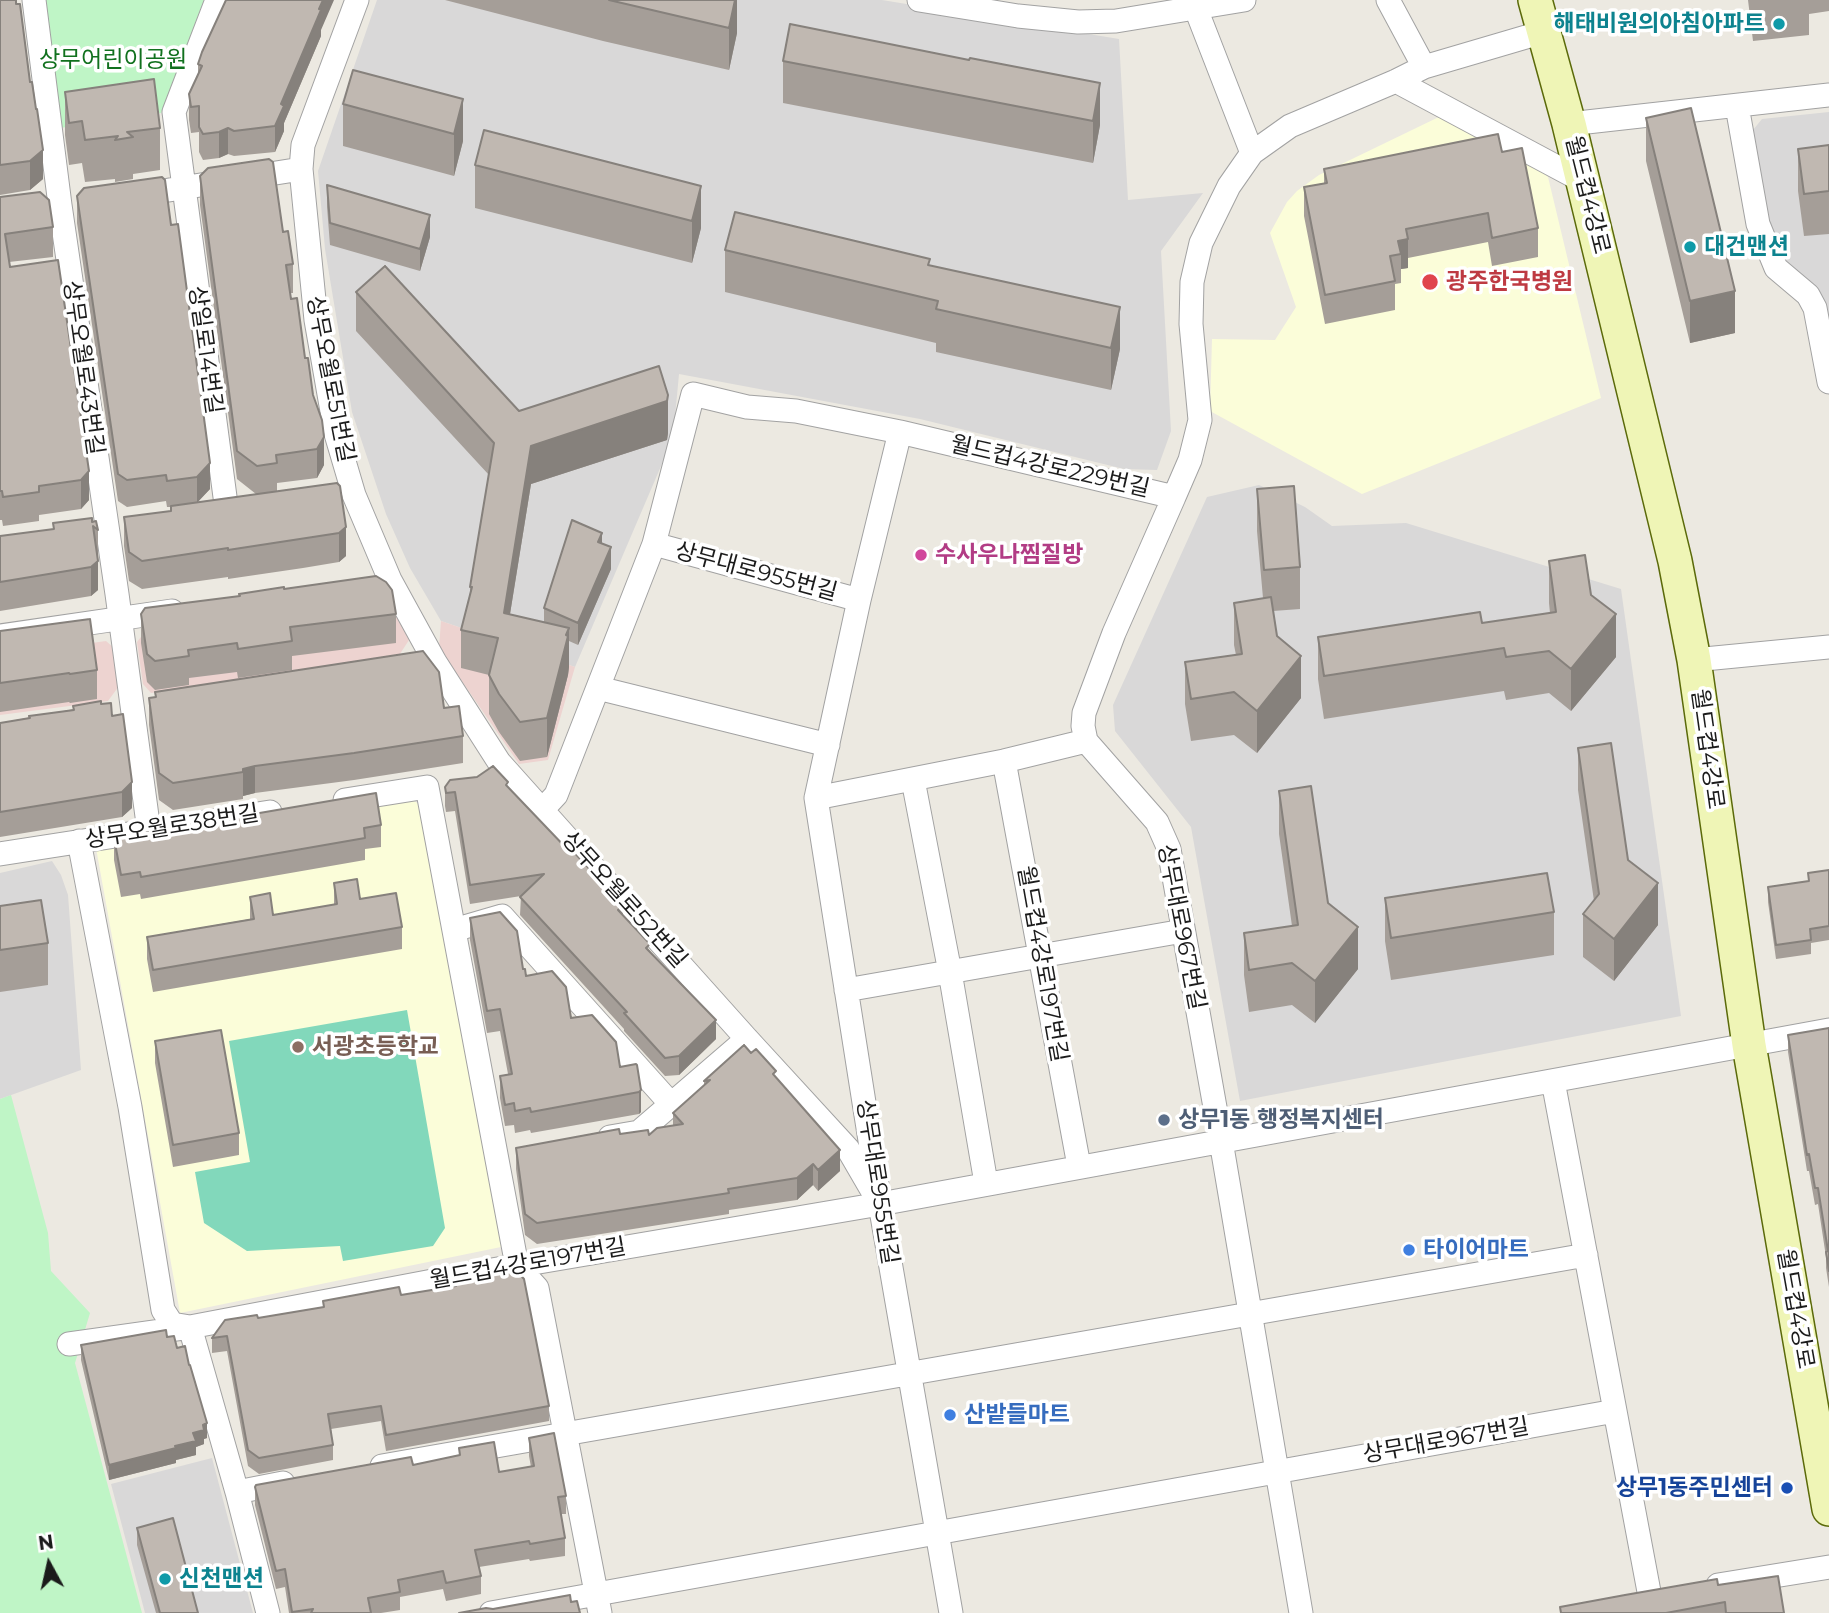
<!DOCTYPE html>
<html>
<head>
<meta charset="utf-8">
<style>
	body { margin:0 }
	#map { position:relative; width:1829px; height:1613px; overflow:hidden; background:#ece9e1; font-family:Montserrat,sans-serif }
	canvas { display:block }
	.north { position:absolute; left:14px; top:1529px; width:70px; height:70px; -webkit-text-stroke:5px #fff; paint-order:stroke; rotate:352deg; font-size:19px; font-weight:700; line-height:28px; text-align:center; color:#1b1b1b }
	.north::after { content:''; display:block; margin:auto; width:24px; height:32px; background:#1b1b1b; clip-path:polygon(50% 0,100% 100%,50% 72%,0 100%) }
</style>
</head>
<body>
<div id="map">
<canvas width="1829" height="1613"></canvas>
<div class="north">N</div>
</div>
<script>
const context = document.querySelector('canvas').getContext('2d');
context.lineJoin = 'round';
function fill(path, color) { context.fillStyle = color; context.fill(path, 'evenodd'); }
const toPath = rows => new Path2D(rows.map(r => 'M' + r).join(''));
function trace(path, color, width, dash) { context.strokeStyle = color; context.lineWidth = width; context.lineCap = dash ? 'butt' : 'round'; context.setLineDash(dash || []); context.stroke(path); }
function write(font, color, halo, rows, align = 'center') {
  context.font = font + ' Montserrat,"Noto Sans KR",sans-serif'; context.lineWidth = 7; context.setLineDash([]); context.textBaseline = 'middle'; context.strokeStyle = halo; context.fillStyle = color; for (const [text, x, y, turn = 0] of rows) {
    context.save(); context.translate(x, y); context.rotate((+turn || 0) * Math.PI / 180); context.textAlign = isNaN(turn) ? turn : align; if (halo) context.strokeText(text, 0, 0); context.fillText(text, 0, 0); context.restore();
  }
}
fill(toPath([
	[377,0,882,0,1119,39,1128,200,1203,193,1161,251,1171,431,1157,470,1124,469,920,419,679,374,673,438,575,667,441,621,410,568,386,514,352,412,325,249,318,171],
	[1829,112,1829,342,1776,256,1753,130,1762,119],
	[1259,485,1305,507,1332,526,1406,523,1621,589,1681,1016,1240,1101,1191,827,1115,731,1113,705,1207,497],
	[52,861,61,875,68,895,81,1070,0,1099,0,873],
	[212,1458,253,1613,145,1613,111,1484]
]), '#d9d8d8');
fill(toPath([
	[391,605,403,623,409,640,398,657,151,693,143,684,137,642,144,633],
	[441,621,575,667,548,760,519,764,439,648],
	[106,641,114,648,119,686,108,701,0,715,0,656]
]), '#edd3d0');
fill(toPath([
	[1443,115,1528,158,1548,177,1601,398,1362,494,1210,411,1212,339,1275,340,1296,307,1270,233,1287,202,1297,191,1319,175],
	[408,797,420,805,501,1247,180,1313,96,848]
]), '#fbfdd9');
fill(toPath([
	[44,0,204,0,161,113,60,128],
	[11,1095,48,1233,51,1271,90,1313,75,1363,142,1613,0,1613,0,1099]
]), '#bff5c6');
fill(toPath([
	[407,1010,445,1228,433,1246,343,1261,340,1246,247,1251,204,1223,195,1172,250,1162,229,1041]
]), '#82d8bb');
const street = toPath([
	[34,0,60,205,117,594,149,831],
	[217,0,174,112,227,512],
	[357,0,303,145,301,169,316,320,336,434,354,495,390,580,435,662,499,762,747,1039,848,1149,880,1204],
	[919,0,1018,16,1078,22,1116,21,1244,0],
	[1198,0,1196,9,1252,153],
	[1388,0,1424,67],
	[1396,81,1583,181],
	[1737,106,1758,224,1776,268,1808,295,1815,308,1829,382],
	[1569,124,1829,95],
	[169,190,301,169],
	[900,432,859,600,816,798,880,1204,951,1613],
	[1174,497,1114,633,1084,713,1083,726,1086,741,1157,822,1169,849,1221,1141,1301,1613],
	[654,544,859,600],
	[0,636,172,611],
	[1694,660,1829,647],
	[598,688,828,745],
	[1004,761,1079,1166],
	[913,780,950,972,986,1183],
	[816,798,1004,761,1086,741],
	[345,800,427,787,517,1266,537,1288,600,1613],
	[543,809,556,795,654,544,693,394,747,407,796,411,900,432,1174,497,1190,460,1200,420,1191,324,1192,282,1201,243,1229,186,1252,153,1290,126,1396,81,1424,67,1543,32],
	[79,841,130,1107,163,1310,172,1324,190,1327,237,1492,268,1613],
	[0,854,270,812],
	[454,930,502,916,671,1104],
	[846,990,1183,931],
	[1553,1081,1650,1597],
	[610,1137,639,1132,747,1039],
	[69,1344,190,1327,480,1272,880,1204,1829,1030],
	[382,1466,1586,1255],
	[237,1492,283,1483],
	[1718,1585,1829,1567],
	[491,1613,1615,1411]
]);
const secondary = toPath([
	[1535,0,1569,124,1675,561,1694,660,1749,1045,1829,1509]
]);
trace(street, '#a2a2a2', 25);
trace(secondary, '#5b6a0a', 36);
trace(street, '#fff', 23);
trace(secondary, '#eff5b6', 33);
fill(toPath([
	[0,0,43,179,30,190,0,195],
	[445,0,737,0,737,33,729,70,603,41],
	[1748,0,1829,0,1829,11,1809,14,1809,35,1753,41],
	[321,30,321,36,284,123,284,131,275,152,234,156,228,154,219,158,203,160,199,152,199,132,191,133,189,120,189,94,198,76,198,64],
	[969,60,1100,125,1093,163,783,103,783,61],
	[65,92,160,128,160,170,133,174,133,179,115,182,115,179,85,182,82,163,69,165,65,135],
	[463,99,463,141,454,176,343,146,343,104],
	[1646,118,1735,333,1690,343,1646,161],
	[1829,145,1829,234,1804,236,1798,191,1798,149],
	[1502,152,1538,228,1538,257,1492,266,1488,242,1408,258,1408,268,1401,269,1401,283,1395,284,1395,310,1325,324,1304,216,1304,187,1324,183,1324,169],
	[475,165,701,186,701,228,692,263,475,208],
	[200,176,283,232,293,264,293,293,290,293,313,395,324,465,317,478,277,483,277,491,337,483,346,556,339,562,303,568,228,579,228,577,142,589,129,581,124,546,124,517,171,511,171,507,167,507,166,501,127,507,118,501,77,223,77,196,210,489,197,502,256,494,237,479,200,205],
	[327,185,430,237,420,271,330,245,327,207],
	[0,197,53,227,53,257,9,262,10,267,89,500,81,509,39,515,39,521,3,526,2,520,0,520],
	[725,250,930,265,1120,349,1111,390,936,352,936,343,725,292],
	[356,292,519,411,668,433,667,440,531,484,510,614,544,622,544,608,602,544,611,569,578,645,569,641,569,667,568,675,547,757,520,761,499,732,489,714,489,675,461,668,461,630,470,593,470,587,489,475,356,331],
	[1257,489,1300,567,1300,609,1273,611,1277,636,1301,698,1257,753,1234,735,1191,741,1185,704,1185,662,1236,655,1234,645,1234,603,1263,598,1257,531],
	[92,522,98,530,98,590,91,596,0,611,0,536,53,529,53,523],
	[1549,561,1591,595,1616,657,1571,711,1549,693,1506,700,1504,691,1324,719,1318,679,1318,637,1482,623,1550,613,1549,603],
	[284,589,396,614,396,643,292,656,292,670,238,678,237,672,189,678,189,685,155,690,147,682,141,643,141,614,239,596],
	[0,631,97,670,97,699,70,703,69,702,0,712],
	[155,692,444,708,463,736,463,763,354,780,255,793,243,796,243,799,173,810,159,800,149,725,149,698,155,697],
	[101,704,112,716,132,808,122,817,0,837,0,723],
	[1578,748,1658,925,1614,981,1583,957,1583,914,1594,901,1578,790],
	[445,787,508,788,623,915,716,1039,679,1075,665,1076,624,1031,624,1029,520,915,521,896,470,904,455,811,446,812,445,806],
	[1279,791,1358,969,1315,1023,1292,1005,1249,1012,1244,975,1244,933,1292,926,1279,834],
	[381,825,381,847,365,849,365,860,141,899,140,894,121,897,114,860,114,838],
	[1829,870,1829,940,1811,943,1811,954,1776,959,1768,902,1768,887,1808,881,1808,873],
	[334,883,360,899,402,927,402,949,153,992,147,959,147,937,250,919,250,897,273,915,334,905],
	[1385,898,1554,912,1554,955,1391,980,1385,941],
	[0,906,48,943,48,985,0,992],
	[470,918,523,969,526,976,571,1018,620,1067,636,1064,641,1112,639,1114,531,1133,530,1130,515,1133,514,1125,505,1126,500,1098,500,1076,508,1074,500,1031,487,1033,470,940],
	[1829,1028,1829,1287,1826,1268,1826,1257,1818,1204,1815,1205,1809,1171,1807,1171,1788,1052,1788,1035],
	[155,1041,239,1133,239,1155,173,1167,155,1063],
	[744,1045,776,1078,840,1171,818,1191,813,1185,797,1200,729,1210,729,1214,537,1244,525,1235,516,1169,516,1148,620,1134,649,1135,673,1126,673,1113,704,1085,704,1081],
	[454,1277,549,1406,549,1421,386,1451,381,1421,331,1429,333,1445,333,1460,259,1474,248,1466,227,1351,212,1353,212,1338,258,1318,323,1308,323,1301,401,1295,454,1286],
	[167,1337,177,1348,189,1365,207,1438,204,1439,204,1444,196,1447,196,1455,176,1460,176,1463,109,1480,81,1360,81,1345],
	[529,1438,566,1496,566,1514,561,1514,565,1538,565,1556,530,1561,529,1559,479,1567,481,1576,481,1594,446,1601,443,1589,400,1597,400,1610,381,1613,289,1613,285,1587,276,1589,255,1505,255,1487,413,1465,459,1456,459,1448,499,1472,531,1467,529,1456],
	[137,1528,198,1613,156,1613,137,1545],
	[1718,1585,1784,1613,1560,1613,1560,1607]
]), '#a59e98');
fill(toPath([
	[323,0,334,0,321,30,321,36,284,123,284,131,275,152,275,126,281,104],
	[735,0,737,0,737,33,729,70,729,28],
	[1100,83,1100,125,1093,163,1093,121],
	[463,99,463,141,454,176,454,134],
	[228,128,228,154,219,158,219,132],
	[43,150,43,179,30,190,30,161],
	[701,186,701,228,692,263,692,221],
	[430,215,430,237,420,271,420,249],
	[1408,239,1408,268,1401,269,1401,254,1398,241],
	[1735,291,1735,333,1690,343,1690,301],
	[1120,307,1120,349,1111,390,1111,348],
	[668,395,668,433,667,440,531,484,504,651,504,613,531,446],
	[324,437,324,465,317,478,317,449],
	[210,463,210,489,197,503,197,477],
	[89,471,89,500,81,509,81,480],
	[346,527,346,556,339,562,339,533],
	[602,533,602,554,598,542],
	[611,547,611,569,578,645,578,623],
	[98,561,98,590,91,596,91,567],
	[1616,614,1616,657,1571,711,1571,669],
	[569,628,569,667,568,675,547,757,547,718,566,635],
	[1301,656,1301,698,1257,753,1257,711],
	[255,766,255,793,243,796,243,769],
	[132,782,132,808,122,817,122,792],
	[1658,883,1658,925,1614,981,1614,939],
	[623,905,623,924,618,910],
	[1358,927,1358,969,1315,1023,1315,981],
	[716,1020,716,1039,679,1075,679,1056],
	[641,1090,641,1112,639,1114,639,1092],
	[840,1150,840,1171,818,1191,818,1170],
	[813,1164,813,1185,797,1200,797,1178],
	[207,1423,207,1438,204,1439,204,1444,196,1447,196,1455,176,1460,176,1463,109,1480,109,1465,175,1446,203,1425]
]), '#86817c');
const building = toPath([
	[0,0,16,0,16,4,20,4,30,82,32,82,36,109,37,109,43,150,30,161,0,165,0,0],
	[226,0,323,0,319,9,321,10,281,104,284,106,275,126,234,131,228,128,219,132,203,134,199,127,199,106,191,107,189,94,202,66,198,64,202,52,226,0],
	[609,0,735,0,729,28,609,0],
	[790,24,969,60,970,58,1100,83,1093,121,783,61,790,24],
	[353,70,463,99,454,134,343,104,353,70],
	[154,79,160,128,127,132,133,137,115,140,118,136,85,140,82,121,69,123,65,92,154,79],
	[1691,108,1735,291,1690,301,1646,118,1691,108],
	[484,130,701,186,692,221,475,165,484,130],
	[1498,134,1502,152,1522,148,1538,228,1492,238,1488,213,1406,229,1408,239,1398,241,1401,254,1390,256,1395,281,1325,295,1304,187,1327,183,1324,169,1498,134],
	[1829,145,1829,191,1804,194,1798,149,1829,145],
	[269,159,273,162,283,232,288,231,293,264,286,265,291,299,297,298,305,358,308,358,313,395,322,420,324,437,317,449,276,455,277,463,257,466,237,451,200,176,208,168,269,159],
	[162,177,165,180,171,225,178,224,210,463,197,477,167,481,166,475,127,480,118,474,77,196,84,188,162,177],
	[327,185,430,215,420,249,330,223,327,185],
	[40,192,49,200,53,227,5,234,10,267,58,260,89,471,81,480,39,486,39,492,3,497,2,491,0,491,0,197,40,192],
	[735,212,930,259,928,265,1120,307,1111,348,936,309,938,301,725,250,735,212],
	[385,266,519,411,659,366,668,395,667,401,531,446,504,613,569,628,566,635,568,636,547,718,520,722,499,694,489,675,498,638,461,630,472,587,470,587,494,443,356,292,385,266],
	[337,483,340,486,346,527,339,533,228,550,228,548,142,561,129,552,124,517,171,511,171,506,337,483],
	[1294,486,1300,567,1264,570,1257,489,1294,486],
	[92,518,92,522,96,521,98,530,93,526,98,561,91,567,0,582,0,536,54,529,53,523,92,518],
	[572,520,602,533,598,542,611,547,578,623,544,608,572,520],
	[1585,555,1591,595,1616,614,1571,669,1549,651,1506,657,1504,648,1324,676,1318,637,1480,612,1482,623,1556,612,1549,561,1585,555],
	[376,576,386,582,392,590,396,614,290,627,292,641,238,649,237,643,188,650,189,656,155,661,147,654,141,614,145,608,240,596,239,594,284,587,284,589,376,576],
	[1271,597,1277,636,1301,656,1257,711,1234,692,1191,699,1185,662,1242,654,1234,603,1271,597],
	[90,619,97,670,70,674,69,673,0,683,0,631,90,619],
	[423,651,439,672,444,708,459,706,463,736,354,753,255,766,243,769,243,772,173,783,159,773,149,698,156,697,155,692,423,651],
	[101,701,101,704,111,703,112,716,123,714,132,782,122,792,0,812,0,723,30,718,29,716,74,710,73,706,101,701],
	[1611,743,1628,860,1658,883,1614,939,1583,914,1599,894,1578,748,1611,743],
	[493,766,508,782,506,785,569,851,571,849,623,905,618,910,650,944,646,948,716,1020,679,1056,665,1058,624,1013,627,1012,520,897,544,874,470,885,455,792,446,793,445,787,450,780,477,777,493,766],
	[1311,786,1328,903,1358,927,1315,981,1292,963,1249,970,1244,933,1298,925,1279,791,1311,786],
	[376,793,381,825,364,828,365,838,141,877,140,872,121,875,114,838,376,793],
	[1829,870,1829,926,1810,929,1811,940,1776,945,1768,887,1809,881,1808,873,1829,870],
	[1547,873,1554,912,1391,938,1385,898,1547,873],
	[357,879,360,899,396,893,402,927,153,970,147,937,254,919,250,897,270,893,273,915,337,904,334,883,357,879],
	[41,900,48,943,0,950,0,906,41,900],
	[500,912,517,931,523,969,525,969,526,976,552,971,566,987,571,1018,592,1015,616,1042,620,1067,636,1064,637,1065,641,1090,639,1092,531,1112,530,1108,515,1111,514,1103,505,1105,500,1076,512,1074,500,1009,487,1011,470,918,500,912],
	[1829,1028,1829,1271,1826,1252,1828,1251,1818,1188,1815,1188,1809,1154,1807,1155,1788,1035,1829,1028],
	[221,1030,239,1133,173,1145,155,1041,221,1030],
	[744,1045,751,1053,756,1049,776,1071,773,1074,840,1150,818,1170,813,1164,797,1178,728,1189,729,1193,537,1223,525,1214,516,1148,619,1129,620,1134,648,1130,649,1135,657,1128,683,1124,673,1113,710,1080,704,1081,744,1045],
	[513,1267,524,1279,549,1406,386,1435,381,1406,328,1414,333,1445,259,1458,248,1450,227,1336,212,1338,225,1320,257,1315,258,1318,324,1307,323,1301,399,1287,401,1295,456,1286,454,1277,513,1267],
	[166,1330,167,1337,174,1336,177,1348,185,1346,189,1365,190,1365,207,1423,203,1425,204,1430,193,1433,196,1441,175,1446,176,1448,109,1465,81,1345,166,1330],
	[554,1433,566,1496,558,1497,565,1538,530,1544,529,1541,475,1550,481,1576,446,1583,443,1571,398,1580,400,1592,368,1598,371,1613,311,1613,313,1609,292,1612,285,1569,276,1571,255,1487,256,1485,411,1457,413,1465,460,1455,459,1448,494,1442,499,1472,534,1466,529,1438,554,1433],
	[173,1518,198,1613,160,1613,137,1528,173,1518],
	[1778,1576,1784,1613,1726,1613,1725,1602,1666,1613,1561,1613,1560,1607,1625,1595,1717,1579,1718,1585,1778,1576],
	[570,1595,571,1602,577,1601,580,1613,459,1613,486,1608,493,1609,570,1595]
]);
fill(building, '#c0b8b1');
trace(building, '#86817c', 2);
for (const [x, y, r, color] of [
	[1779,24,7,"#0f9aa8"],
	[1690,247,7,"#0f9aa8"],
	[1430,282,9,"#e0444e"],
	[921,555,7,"#d1479c"],
	[298,1047,7,"#8d6e63"],
	[1164,1120,7,"#5c6f8a"],
	[1409,1250,7,"#3f7fe0"],
	[950,1415,7,"#3f7fe0"],
	[1787,1488,7,"#1a4fb4"],
	[165,1579,7,"#0f9aa8"]
]) { const dot = new Path2D(); dot.arc(x, y, r, 0, 2 * Math.PI); context.fillStyle = color; context.fill(dot); trace(dot, '#fff', 2.5); }
write('bold 23px', '#0d838f', '#fff', [
	["해태비원의아침아파트",1765,24,"right"],
	["대건맨션",1704,247],
	["신천맨션",179,1579]
], 'left');
write('23px', '#11711e', '#fff', [
	["상무어린이공원",113,60]
]);
write('23px', '#1b1b1b', '#fff', [
	["월드컵4강로",1587,195,76],
	["상일로14번길",205,350,82],
	["상무오월로43번길",83,368,82],
	["상무오월로51번길",330,379,79],
	["월드컵4강로229번길",1050,467,13],
	["상무대로955번길",756,572,15],
	["월드컵4강로",1707,749,82],
	["상무오월로38번길",172,827,-9],
	["상무오월로52번길",624,900,48],
	["상무대로967번길",1181,927,79],
	["월드컵4강로197번길",1042,964,80],
	["상무대로955번길",877,1182,81],
	["월드컵4강로197번길",528,1264,-10],
	["월드컵4강로",1795,1309,80],
	["상무대로967번길",1446,1441,-10]
]);
write('bold 23px', '#be3a42', '#fff', [
	["광주한국병원",1446,282]
], 'left');
write('bold 23px', '#b23c85', '#fff', [
	["수사우나찜질방",935,555]
], 'left');
write('bold 23px', '#785e54', '#fff', [
	["서광초등학교",312,1047]
], 'left');
write('bold 23px', '#4e5e75', '#fff', [
	["상무1동 행정복지센터",1178,1120]
], 'left');
write('bold 23px', '#366cbe', '#fff', [
	["타이어마트",1423,1250],
	["산밭들마트",964,1415]
], 'left');
write('bold 23px', '#164399', '#fff', [
	["상무1동주민센터",1773,1488]
], 'right');
</script>
</body>
</html>
